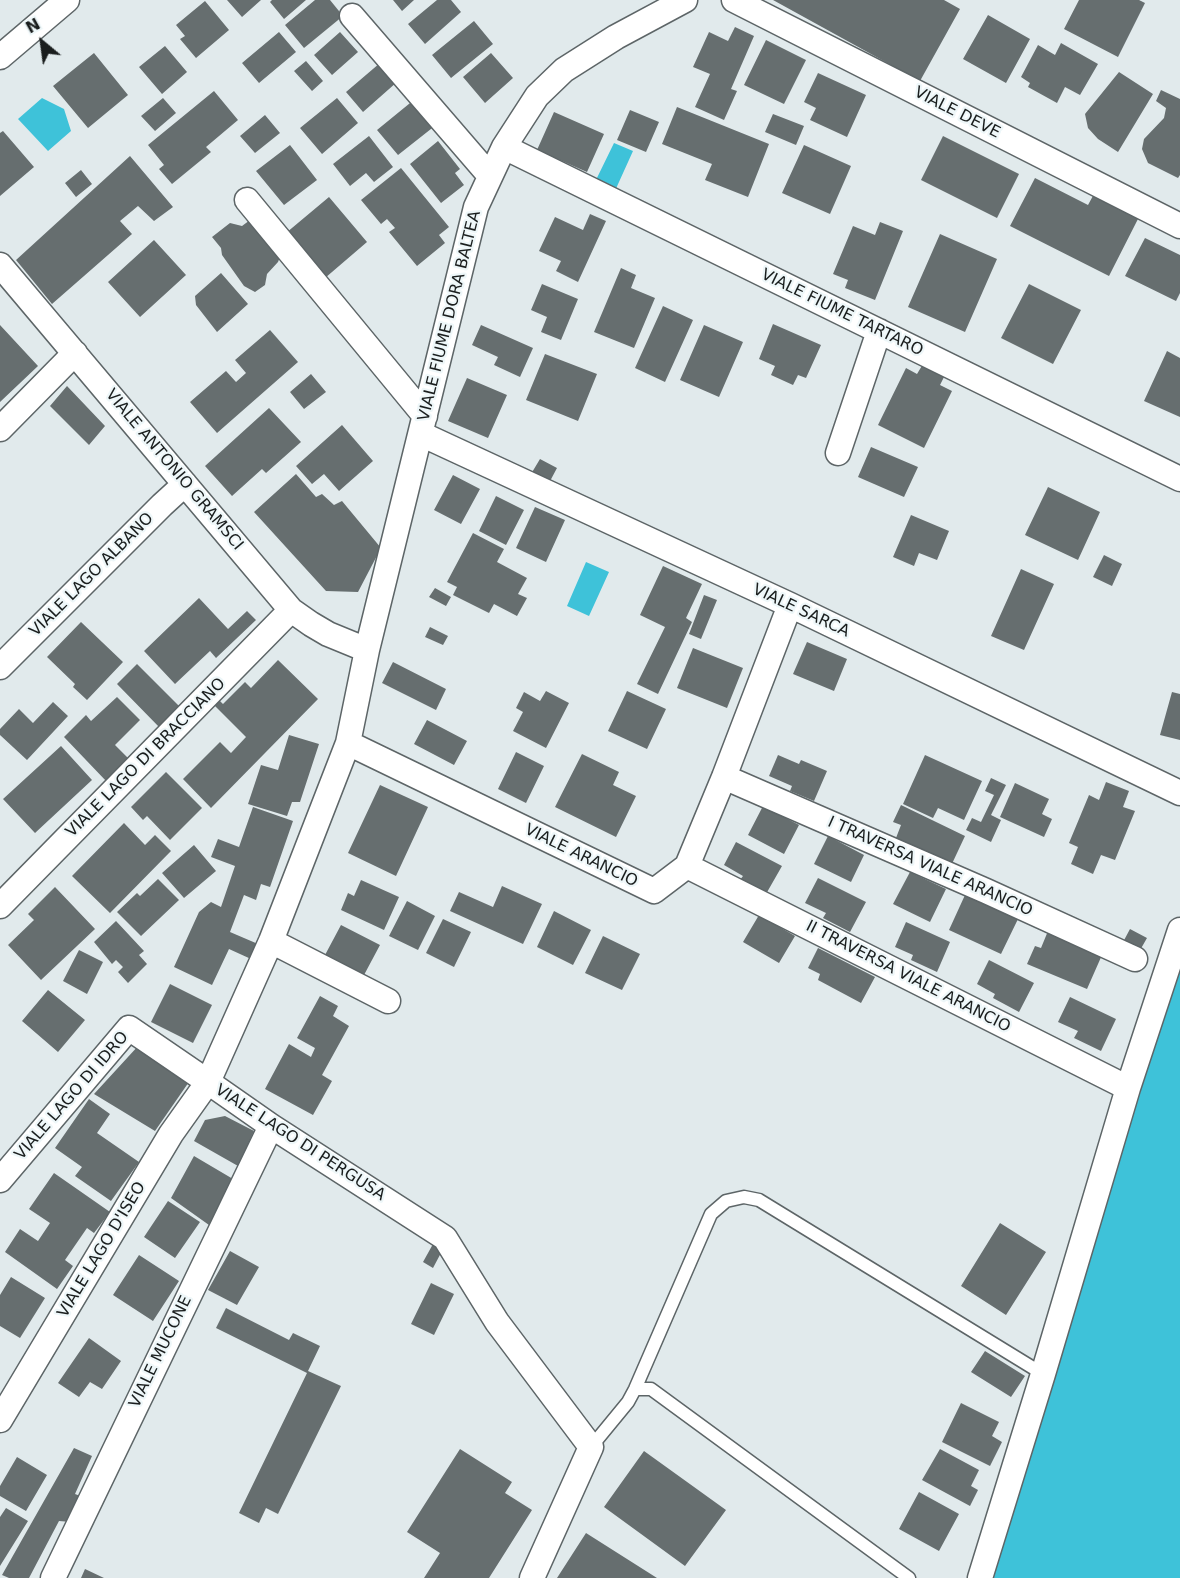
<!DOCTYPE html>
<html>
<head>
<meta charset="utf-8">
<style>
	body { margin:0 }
	#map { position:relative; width:1180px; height:1578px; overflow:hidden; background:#e1eaec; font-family:"DejaVu Sans",sans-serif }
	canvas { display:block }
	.north { position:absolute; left:12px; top:12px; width:60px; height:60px; -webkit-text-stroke:4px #eef7f9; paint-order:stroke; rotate:331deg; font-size:16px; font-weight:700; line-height:24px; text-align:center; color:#1a1e1e }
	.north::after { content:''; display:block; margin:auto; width:21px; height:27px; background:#1a1e1e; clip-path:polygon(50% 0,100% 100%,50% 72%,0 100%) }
</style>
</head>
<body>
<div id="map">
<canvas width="1180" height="1578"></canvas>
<div class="north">N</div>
</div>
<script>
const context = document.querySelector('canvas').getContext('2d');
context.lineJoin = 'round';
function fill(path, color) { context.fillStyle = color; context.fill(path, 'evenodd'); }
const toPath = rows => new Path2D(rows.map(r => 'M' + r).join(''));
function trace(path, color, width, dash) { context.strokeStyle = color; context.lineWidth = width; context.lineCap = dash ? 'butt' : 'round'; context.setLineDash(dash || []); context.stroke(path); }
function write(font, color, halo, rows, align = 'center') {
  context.font = font + ' "DejaVu Sans",sans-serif'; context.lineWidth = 4.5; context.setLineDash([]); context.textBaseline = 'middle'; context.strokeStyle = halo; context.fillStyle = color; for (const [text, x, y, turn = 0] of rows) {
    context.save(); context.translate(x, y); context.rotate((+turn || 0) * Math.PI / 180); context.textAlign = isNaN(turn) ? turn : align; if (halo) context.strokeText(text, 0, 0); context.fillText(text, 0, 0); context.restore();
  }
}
fill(toPath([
	[42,98,64,109,71,131,48,151,18,119],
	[614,143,633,151,614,193,594,184],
	[586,562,609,572,589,616,567,606],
	[1180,964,1180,1578,990,1578,1145,1074]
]), '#3ec2d9');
fill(toPath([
	[227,0,261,0,242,17],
	[272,0,306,0,284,19,270,2],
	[315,0,330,0,343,16,304,48,285,25],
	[393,0,414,0,402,11],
	[437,0,451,0,461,12,425,44,408,24],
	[773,0,944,0,960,9,920,81],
	[1079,0,1139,0,1145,3,1118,57,1064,29],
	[205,1,229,30,196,58,180,39,185,36,176,25],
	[988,15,1030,39,1006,83,963,59],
	[474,21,493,44,451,78,432,55],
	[735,27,754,36,731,89,737,91,724,120,695,107,710,74,693,67,709,32,728,41],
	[279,32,296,52,259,83,242,63],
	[340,32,358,52,332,75,314,55],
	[766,40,806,60,784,104,744,85],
	[1061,43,1098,64,1080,95,1065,87,1057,103,1028,87,1030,83,1021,77,1038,45,1055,55],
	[165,46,187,72,162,94,139,67],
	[94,53,128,95,88,128,53,86],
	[491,53,513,78,485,103,463,77],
	[306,61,323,81,312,91,294,71],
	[380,63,397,82,363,112,346,92],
	[1119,72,1153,94,1118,152,1098,139,1088,128,1085,114],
	[818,73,866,95,847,137,810,120,816,108,804,102],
	[1161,90,1180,99,1180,175,1178,178,1148,163,1142,149,1144,139,1164,118,1166,108,1156,101],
	[214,91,238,120,206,147,211,152,172,184,159,169,164,165,148,145],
	[163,98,176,113,155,131,141,116],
	[337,98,358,123,322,154,300,128],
	[415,99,436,125,398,155,377,130],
	[677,107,769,144,748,197,705,180,712,164,662,144],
	[630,110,659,122,646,152,617,140],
	[554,112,604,134,587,172,537,150],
	[773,114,804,126,796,145,765,132],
	[265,115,280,133,255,153,240,136],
	[3,131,34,167,0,196,0,133],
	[369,136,393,167,374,182,366,173,350,186,333,164],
	[943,136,1019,174,997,218,921,180],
	[438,141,460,169,455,173,464,185,441,203,410,164],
	[290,145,317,180,284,205,256,171],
	[804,145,851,166,830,214,782,193],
	[130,156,173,207,154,221,138,206,120,221,132,234,52,304,16,260],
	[401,168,449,227,439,235,445,243,417,266,389,232,395,228,387,219,381,224,361,200],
	[81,170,92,184,76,197,65,183],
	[1035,178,1088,205,1094,194,1139,217,1109,276,1010,226],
	[329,197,367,242,325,278,286,233],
	[590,214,606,221,578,282,556,271,561,261,539,251,555,217,583,230],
	[250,220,280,257,278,262,267,274,265,285,255,292,244,286,222,255,221,248,212,237,230,223,242,226],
	[880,222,903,231,875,300,845,288,848,280,833,274,853,226,875,235],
	[940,234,997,259,965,332,908,307],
	[1145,238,1180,255,1180,293,1176,301,1125,276],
	[154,240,186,275,140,317,108,282],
	[621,268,636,275,631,288,655,298,634,348,594,332],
	[221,273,248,304,217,332,196,305,195,296],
	[542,284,578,299,561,340,541,332,547,317,531,310],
	[1029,284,1081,310,1053,364,1001,338],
	[663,306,693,320,665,382,635,368],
	[773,324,821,345,806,378,798,375,793,385,771,375,775,366,759,359],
	[0,325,38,366,0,402],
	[481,325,533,348,520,377,494,365,498,357,472,345],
	[704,325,743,342,719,397,680,380],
	[270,330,298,362,217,433,190,402,226,371,236,382,246,373,235,360],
	[1167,351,1180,358,1180,417,1144,401],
	[545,354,597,374,578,421,526,400],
	[923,364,945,375,940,385,952,391,924,448,878,425,906,368,917,374],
	[311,374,326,392,304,409,290,392],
	[467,378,507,395,488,438,448,421],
	[67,386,105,426,89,445,50,406],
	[269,408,301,442,266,473,262,469,232,496,205,466],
	[342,425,373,461,339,491,324,474,312,484,296,466],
	[871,447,918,467,904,497,858,477],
	[540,459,557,468,549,483,531,474],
	[296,474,316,497,322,494,334,505,342,501,381,548,358,592,326,591,254,512],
	[453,475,480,489,461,524,434,510],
	[1048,487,1100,512,1078,560,1025,535],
	[496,496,524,510,506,545,479,531],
	[535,507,565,520,546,562,516,548],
	[911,515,949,531,937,560,919,553,914,566,893,557],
	[473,533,504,549,497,562,527,578,518,594,527,598,517,616,494,604,489,613,453,595,457,587,447,582],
	[1104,555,1122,564,1112,586,1093,577],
	[663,566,702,584,686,618,692,622,658,694,637,684,665,627,640,615],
	[1021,569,1054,584,1024,650,991,636],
	[435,588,451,597,446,606,429,597],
	[704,595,717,600,701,639,689,634],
	[199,598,228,629,247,611,256,620,216,658,210,651,175,684,144,651],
	[81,622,123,662,87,700,73,687,75,684,47,657],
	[430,627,448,636,443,645,425,637],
	[807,642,847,659,834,691,793,674],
	[693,648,743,668,727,708,677,688],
	[278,660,318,699,211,808,183,779,220,742,231,753,246,737,213,704,218,699,223,704,245,682,251,688],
	[393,662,446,689,436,710,382,683],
	[137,664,180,707,160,728,117,684],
	[546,691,569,703,546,748,513,731,523,712,516,708,524,692,540,701],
	[627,691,666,709,647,749,608,731],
	[1172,692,1180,694,1180,740,1160,735],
	[117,697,140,720,115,745,130,760,107,782,64,737,86,715,91,721],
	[53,702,68,716,27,760,0,735,0,729,19,709,33,723],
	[427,720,467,741,454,765,414,744],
	[289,735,319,744,300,802,292,802,287,816,248,804,261,765,278,770],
	[61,746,92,780,35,833,3,799],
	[516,752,544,766,526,803,498,789],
	[582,754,619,772,613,785,636,796,616,837,555,807],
	[778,755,799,764,801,760,827,771,814,801,790,791,792,786,769,776],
	[925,755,982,781,964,820,938,808,933,818,903,804],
	[166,772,202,808,170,840,147,816,143,820,131,807],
	[991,778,1006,785,991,815,1001,820,991,842,966,830,972,818,981,822,994,795,985,791],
	[1106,782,1129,791,1123,807,1135,811,1115,860,1101,855,1093,874,1071,864,1078,847,1069,843,1089,795,1099,800],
	[1015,783,1049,799,1042,814,1052,819,1044,837,1000,817],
	[380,785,428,807,396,876,348,853],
	[901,805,965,836,950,868,896,838,901,825,893,822],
	[763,806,799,825,784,854,748,835],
	[253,807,293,821,270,887,261,884,256,900,244,895,230,932,258,944,251,959,229,949,212,985,174,967,199,912,211,902,221,907,235,866,211,857,218,839,239,847],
	[124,823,145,845,155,835,171,851,110,913,72,876],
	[828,836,864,855,851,882,814,864],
	[736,842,782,866,766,894,740,880,743,876,724,865],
	[194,845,216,871,184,898,162,873],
	[910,872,946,889,930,922,893,904],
	[818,878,866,902,850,932,823,918,826,913,805,903],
	[158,879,179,900,141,936,117,912,137,893,140,896],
	[361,880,399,897,384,930,341,910,348,893,354,896],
	[502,886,542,904,523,944,450,911,459,892,493,907],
	[55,887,95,929,41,980,8,945,34,920,28,914],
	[965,895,1018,919,1001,954,949,930],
	[407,901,435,916,418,950,389,936],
	[554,911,591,930,573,965,537,947],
	[759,915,795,936,779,963,743,942],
	[443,919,471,932,454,967,426,953],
	[116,921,144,951,139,955,147,964,128,983,118,972,123,967,116,960,112,964,94,942],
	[906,922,950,942,937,972,911,960,913,955,895,947],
	[341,925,380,945,364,975,325,955],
	[1130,929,1147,938,1139,952,1122,944],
	[1048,931,1102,955,1087,989,1027,964,1035,946,1041,948],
	[603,936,640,954,622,990,585,973],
	[818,948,875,977,861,1003,818,980,820,974,808,968],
	[79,950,103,962,87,994,63,981],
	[989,960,1034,983,1019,1012,993,998,995,994,977,984],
	[170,984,212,1005,193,1043,151,1022],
	[48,990,85,1020,58,1052,22,1021],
	[320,996,338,1006,333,1016,349,1026,322,1075,332,1081,313,1115,265,1089,289,1044,311,1057,315,1048,297,1038],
	[1070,997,1116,1019,1101,1051,1074,1038,1078,1031,1058,1022],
	[139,1045,191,1079,155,1131,94,1094],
	[89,1099,110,1114,97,1133,139,1162,111,1201,75,1176,82,1167,55,1148],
	[225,1116,254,1131,238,1166,194,1141,205,1120],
	[194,1156,233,1179,209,1225,171,1198],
	[54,1173,110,1212,94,1233,87,1228,65,1260,73,1266,57,1289,5,1252,20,1229,38,1241,50,1223,29,1209],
	[168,1201,200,1222,175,1258,144,1237],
	[1000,1223,1046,1252,1006,1315,961,1286],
	[433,1244,442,1251,433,1268,423,1262],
	[230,1251,259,1267,237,1305,208,1290],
	[139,1255,179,1281,153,1321,113,1295],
	[11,1277,45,1298,20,1338,0,1326,0,1295],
	[431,1283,454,1294,434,1335,411,1324],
	[226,1308,289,1340,293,1333,320,1346,308,1371,341,1386,278,1514,266,1508,259,1523,239,1513,307,1373,216,1328],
	[89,1338,121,1361,102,1389,90,1382,79,1397,58,1383],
	[985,1351,1025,1376,1011,1397,971,1372],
	[961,1403,999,1422,992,1436,1002,1442,990,1466,942,1442],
	[74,1448,92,1456,75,1494,83,1497,71,1522,59,1521,29,1578,9,1578,2,1575],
	[460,1449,512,1482,505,1493,532,1510,489,1578,424,1578,440,1553,407,1532],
	[940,1449,979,1470,971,1486,978,1490,970,1506,922,1480],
	[644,1451,726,1510,685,1566,604,1507],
	[17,1457,47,1475,26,1511,0,1496,0,1486],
	[919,1492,959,1514,939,1551,899,1529],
	[6,1508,28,1521,0,1566,0,1517],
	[586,1533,657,1578,557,1578],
	[85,1569,104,1578,81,1578]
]), '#666e6f');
const service = toPath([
	[635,1389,651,1389,909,1578],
	[591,1447,628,1402,635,1389,711,1214,726,1201,744,1197,759,1200,1043,1374]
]);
const minor = toPath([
	[734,0,1180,226],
	[352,16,490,176],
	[0,57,67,0],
	[504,147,1180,479],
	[247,200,425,416],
	[0,265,291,610,311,624,328,634,367,650],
	[0,429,75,353],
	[421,434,790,605,1180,793],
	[838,453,879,331],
	[0,667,162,505,185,484],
	[348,743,654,891,687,866,724,777,790,605],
	[724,777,986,891,1135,959],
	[687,866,1128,1088],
	[0,906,291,610],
	[271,941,388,1001],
	[0,1180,129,1028,208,1082,171,1134,0,1420],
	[53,1578,271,1126],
	[532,1578,591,1447,497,1322,445,1238,271,1126,208,1082,271,941,348,743,367,650,476,207,504,147,537,96,564,70,616,37,685,0],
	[980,1578,1043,1374,1128,1088,1180,930]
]);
trace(service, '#5d6567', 15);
trace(minor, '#5d6567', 27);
trace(service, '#fff', 12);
trace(minor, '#fff', 24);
write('16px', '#1a1e1e', '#eef7f9', [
	["VIALE DEVE",957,113,27],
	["VIALE FIUME TARTARO",842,313,26],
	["VIALE FIUME DORA BALTEA",450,316,-76],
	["VIALE ANTONIO GRAMSCI",174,470,50],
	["VIALE LAGO ALBANO",92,575,-45],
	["VIALE SARCA",801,611,25],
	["VIALE LAGO DI BRACCIANO",146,758,-45],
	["VIALE ARANCIO",581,856,26],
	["I TRAVERSA VIALE ARANCIO",930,867,24],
	["II TRAVERSA VIALE ARANCIO",908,977,27],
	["VIALE LAGO DI IDRO",72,1096,-49],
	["VIALE LAGO DI PERGUSA",300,1143,33],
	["VIALE LAGO D'ISEO",102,1250,-59],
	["VIALE MUCONE",161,1352,-64]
]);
</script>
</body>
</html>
